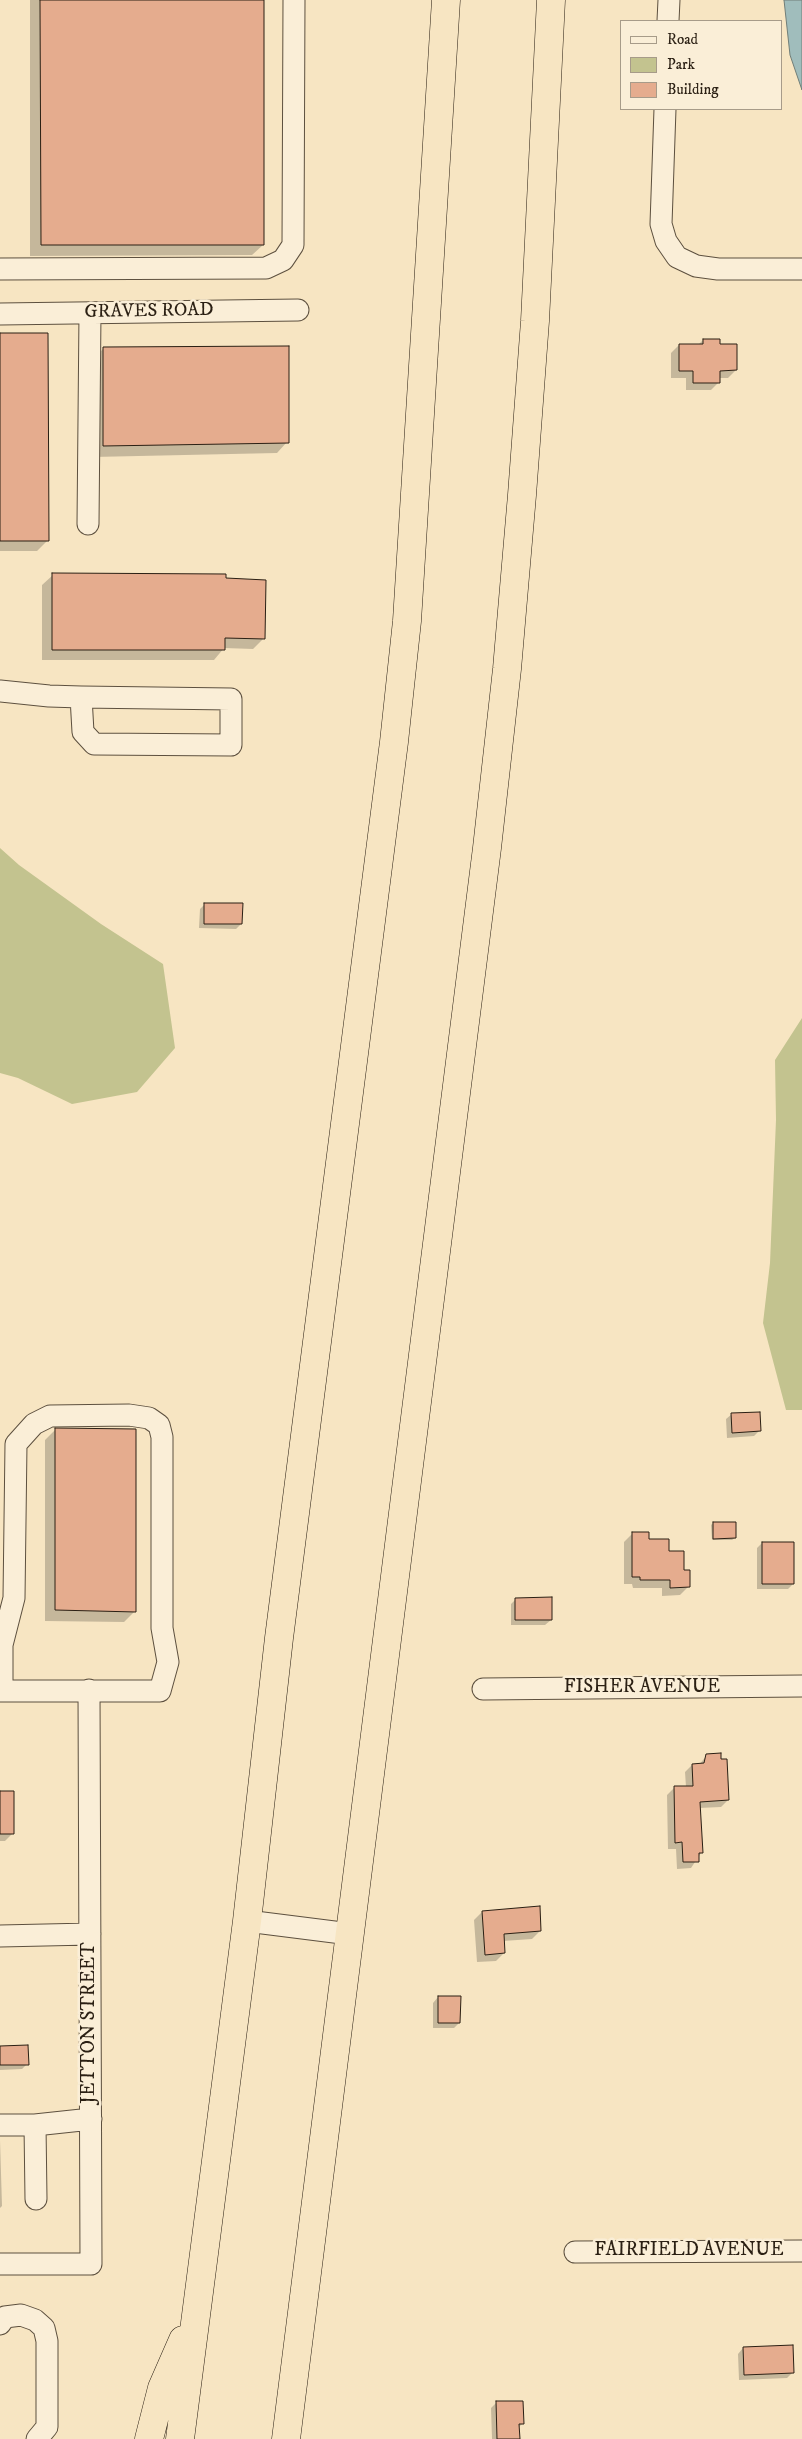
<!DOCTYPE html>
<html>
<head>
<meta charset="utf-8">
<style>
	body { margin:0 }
	#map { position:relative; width:802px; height:2439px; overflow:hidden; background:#f7e5c2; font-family:"IM FELL DW Pica",serif }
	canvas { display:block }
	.legend { position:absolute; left:620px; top:20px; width:162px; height:90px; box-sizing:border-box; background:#faeed7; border:1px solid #a79b89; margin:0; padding:6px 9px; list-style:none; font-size:15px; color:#2a1f13 }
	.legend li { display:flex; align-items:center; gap:10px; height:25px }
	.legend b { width:25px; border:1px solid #a79b89 }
</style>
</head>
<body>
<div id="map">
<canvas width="802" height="2439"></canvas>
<ul class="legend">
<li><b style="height:6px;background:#faeed7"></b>Road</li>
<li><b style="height:14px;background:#c3c38f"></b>Park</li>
<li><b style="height:14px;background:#e5ac8e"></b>Building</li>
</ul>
</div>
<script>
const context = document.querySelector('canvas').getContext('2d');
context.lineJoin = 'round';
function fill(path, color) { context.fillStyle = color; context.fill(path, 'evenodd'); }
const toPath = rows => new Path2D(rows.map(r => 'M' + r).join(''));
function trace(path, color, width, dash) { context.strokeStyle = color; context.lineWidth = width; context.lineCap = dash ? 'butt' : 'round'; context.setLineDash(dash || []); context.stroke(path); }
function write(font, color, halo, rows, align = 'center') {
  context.font = font + ' "IM FELL DW Pica",serif'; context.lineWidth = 5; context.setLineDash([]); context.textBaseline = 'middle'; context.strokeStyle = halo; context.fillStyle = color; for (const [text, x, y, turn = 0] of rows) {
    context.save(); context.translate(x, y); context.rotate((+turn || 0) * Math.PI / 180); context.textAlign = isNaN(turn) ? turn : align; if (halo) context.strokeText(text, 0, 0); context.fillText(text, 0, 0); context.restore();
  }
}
fill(toPath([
	[0,848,19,865,101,924,163,964,175,1048,137,1092,72,1104,18,1078,0,1073],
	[802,1018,802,1410,786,1410,763,1323,770,1263,776,1120,775,1060]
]), '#c3c38f');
const water = toPath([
	[784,0,802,0,802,90,790,55,784,0]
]);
fill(water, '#a0bdbc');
trace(water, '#717e78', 1);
fill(toPath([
	[30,0,263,0,263,245,252,255,30,256],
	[0,334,48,540,37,551,0,551],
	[703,340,719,345,736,370,728,378,719,378,719,382,711,390,686,390,686,378,671,378,671,353,679,345,698,345],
	[103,349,287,442,277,453,93,457,93,359],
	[53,575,225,580,263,639,253,649,224,648,214,660,42,660,42,585],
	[205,904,241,924,236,929,199,928,200,909],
	[732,1414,759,1431,754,1436,727,1438,726,1419],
	[55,1430,135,1611,124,1622,45,1621,45,1440],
	[713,1523,735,1538,732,1540,712,1540,711,1525],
	[632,1534,668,1552,682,1571,688,1587,680,1595,662,1596,662,1588,633,1588,632,1584,624,1584,624,1542],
	[762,1543,793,1584,788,1589,757,1589,757,1548],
	[516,1599,551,1620,545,1625,511,1625,511,1604],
	[707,1755,720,1760,728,1800,721,1807,699,1808,701,1853,691,1868,677,1869,676,1849,668,1849,667,1795,674,1788,686,1787,685,1772,692,1765,699,1765],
	[0,1793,13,1833,5,1841,0,1841],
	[482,1912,540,1931,532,1939,503,1941,504,1953,496,1961,477,1962,474,1920],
	[438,1997,459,2023,454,2028,433,2028,433,2003],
	[0,2047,27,2064,22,2069,0,2070],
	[0,2140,2,2206,0,2208],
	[743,2348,793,2372,787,2378,739,2380,738,2354],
	[496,2403,522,2424,518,2428,519,2439,492,2439,491,2408]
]), '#0003');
const building = toPath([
	[40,0,264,0,264,245,41,245,40,0],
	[0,333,48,333,49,541,0,541,0,333],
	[703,339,720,339,720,344,737,344,737,370,720,371,720,383,693,383,693,371,679,371,679,344,703,344,703,339],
	[289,346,289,443,103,446,103,347,289,346],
	[52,573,226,574,226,578,266,580,265,639,225,638,225,650,52,650,52,573],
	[204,903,243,903,242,924,204,924,204,903],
	[760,1412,761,1431,732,1433,731,1413,760,1412],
	[55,1428,136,1429,136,1612,55,1610,55,1428],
	[713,1522,736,1522,736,1538,713,1539,713,1522],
	[632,1532,649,1532,649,1539,669,1539,669,1551,684,1551,684,1570,690,1570,690,1587,670,1588,670,1580,640,1580,640,1577,632,1577,632,1532],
	[762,1542,794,1542,794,1584,762,1584,762,1542],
	[552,1597,552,1620,515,1620,515,1598,552,1597],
	[721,1753,721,1759,727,1759,729,1800,700,1802,703,1853,699,1853,699,1862,683,1862,682,1842,675,1843,674,1786,693,1786,692,1764,704,1763,706,1754,721,1753],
	[0,1791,14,1791,14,1834,0,1834,0,1791],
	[540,1906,541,1931,504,1934,505,1953,485,1955,482,1911,540,1906],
	[438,1996,461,1996,460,2023,438,2023,438,1996],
	[28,2045,29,2065,0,2065,0,2046,28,2045],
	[793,2345,794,2373,744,2375,743,2347,793,2345],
	[496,2401,523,2401,524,2424,519,2424,520,2439,497,2439,496,2401]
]);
fill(building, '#e5ac8e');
trace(building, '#2a1f13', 1);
const minor = toPath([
	[668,21,669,0],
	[665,109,661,224,666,241,677,257,696,266,718,269,802,269],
	[0,269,266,268,283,260,293,245,294,0],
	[0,314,298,310],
	[88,524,90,313],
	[0,691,49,696,81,697,231,699,231,745,94,744,83,732,81,697],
	[483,1689,802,1686],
	[0,1691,160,1691,168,1662,162,1628,162,1437,159,1425,149,1418,129,1415,50,1416,34,1424,16,1444,14,1598,2,1645,2,1691],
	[247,1921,350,1934],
	[0,1936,90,1934],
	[0,2125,35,2125,91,2119],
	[35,2125,36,2199],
	[575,2252,802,2251],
	[0,2264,91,2264,89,1690],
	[0,2324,5,2317,21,2315,35,2320,44,2328,47,2341,47,2427,37,2439]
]);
const highway = toPath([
	[149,2439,162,2388,183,2340],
	[180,2439,247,1921,279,1638,394,742,407,621,446,0],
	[286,2439,487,848,507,669,522,495,535,321,551,0]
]);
trace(minor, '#5d503f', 23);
trace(highway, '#2a1f13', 29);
trace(minor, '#faeed7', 21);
trace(highway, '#f7e5c2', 28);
write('19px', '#2a1f13', '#faeed7', [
	["GRAVES ROAD",149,312,-1],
	["FISHER AVENUE",642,1688],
	["JETTON STREET",90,2023,-90],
	["FAIRFIELD AVENUE",689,2251]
]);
</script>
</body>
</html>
